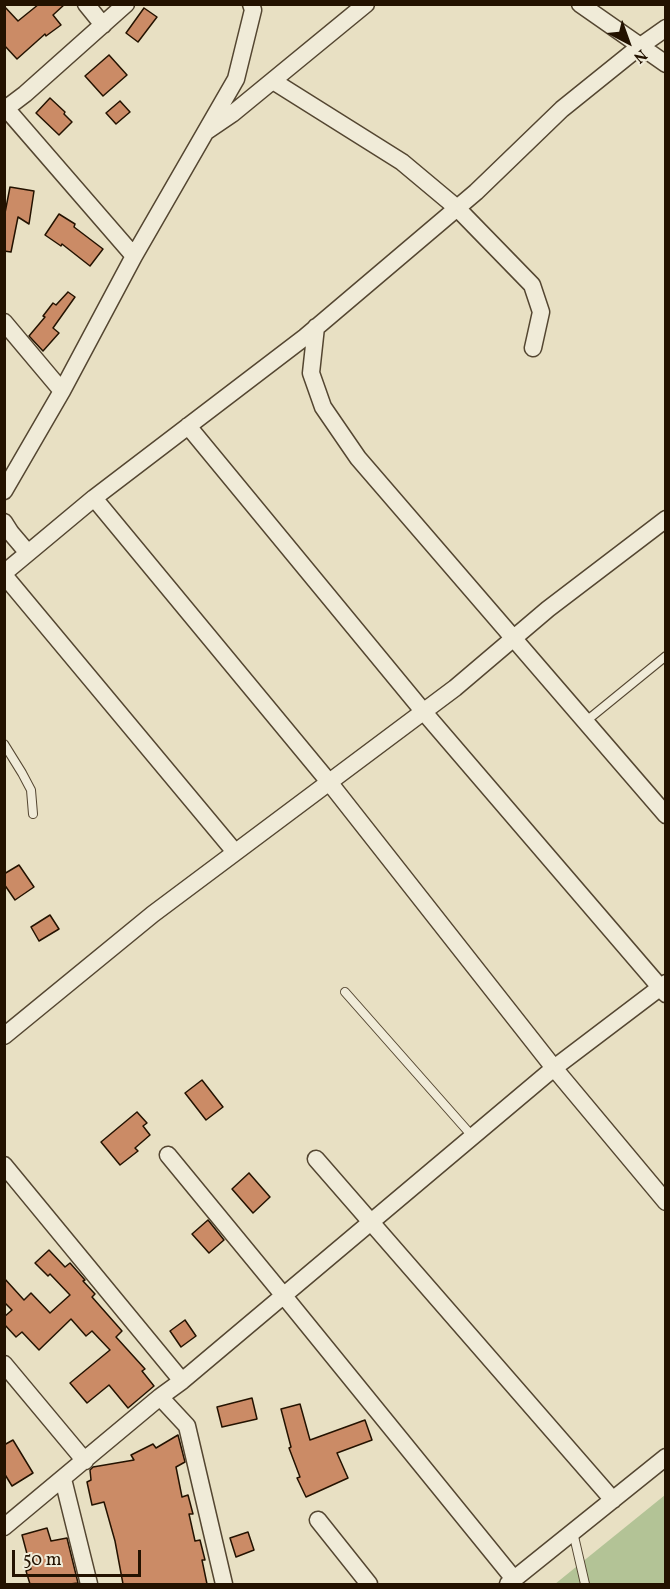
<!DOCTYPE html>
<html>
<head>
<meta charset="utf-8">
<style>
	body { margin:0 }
	#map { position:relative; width:670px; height:1589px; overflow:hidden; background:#e8e0c3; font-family:Vollkorn,serif }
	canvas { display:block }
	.frame { position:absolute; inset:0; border:6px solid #231200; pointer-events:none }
	.north { position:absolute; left:598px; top:12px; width:60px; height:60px; -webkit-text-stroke:4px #f0ebd8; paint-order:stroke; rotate:139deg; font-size:16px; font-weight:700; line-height:24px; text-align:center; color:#231200 }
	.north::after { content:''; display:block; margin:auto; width:21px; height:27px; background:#231200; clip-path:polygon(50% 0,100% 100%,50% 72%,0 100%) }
	.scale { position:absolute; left:12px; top:1550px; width:129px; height:27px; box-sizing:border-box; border:3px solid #231200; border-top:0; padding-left:8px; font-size:18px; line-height:21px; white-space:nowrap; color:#231200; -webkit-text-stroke:4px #f0ebd8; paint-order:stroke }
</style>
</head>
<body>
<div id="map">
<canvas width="670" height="1589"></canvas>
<div class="frame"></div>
<div class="north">N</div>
<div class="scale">50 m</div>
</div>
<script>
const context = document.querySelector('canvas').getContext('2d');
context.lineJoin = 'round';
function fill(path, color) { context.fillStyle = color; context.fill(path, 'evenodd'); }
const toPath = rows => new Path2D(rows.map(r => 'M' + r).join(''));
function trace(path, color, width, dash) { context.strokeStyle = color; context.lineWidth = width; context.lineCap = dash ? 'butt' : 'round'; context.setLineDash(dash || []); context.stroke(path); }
fill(toPath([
	[665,1495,665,1584,555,1584]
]), '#b3c396');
const building = toPath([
	[39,4,65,4,53,15,61,25,46,36,45,34,17,59,4,45,4,6,18,21,39,4],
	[144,8,157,17,138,42,126,33,144,8],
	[109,55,127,75,103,96,85,76,109,55],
	[50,98,65,112,64,114,72,122,59,135,36,113,50,98],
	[120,101,130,112,116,124,106,113,120,101],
	[10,187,34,191,29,224,18,217,11,252,4,251,4,218,10,187],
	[59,214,75,224,74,227,103,249,90,266,62,244,61,246,45,235,59,214],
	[68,292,75,297,53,328,59,333,43,351,29,336,45,317,43,316,53,303,56,305,68,292],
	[19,865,34,887,15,900,4,884,4,874,19,865],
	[50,915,59,929,39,941,31,927,50,915],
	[202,1080,223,1107,206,1120,185,1093,202,1080],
	[137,1112,147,1123,143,1126,150,1135,135,1148,138,1151,120,1165,101,1142,137,1112],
	[249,1173,270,1197,253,1213,232,1189,249,1173],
	[208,1220,224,1240,209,1253,192,1234,208,1220],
	[49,1250,65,1267,70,1263,85,1280,83,1281,95,1294,92,1297,122,1331,116,1337,145,1369,142,1371,154,1386,128,1408,109,1385,87,1403,70,1383,110,1350,92,1331,86,1336,71,1319,39,1350,22,1332,16,1337,4,1324,4,1317,12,1310,4,1302,4,1278,24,1300,31,1293,50,1313,70,1295,50,1274,48,1276,35,1263,49,1250],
	[185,1320,196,1336,181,1347,170,1331,185,1320],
	[252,1398,257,1419,222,1427,217,1407,252,1398],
	[300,1404,310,1440,365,1420,372,1440,337,1453,348,1478,306,1497,297,1478,300,1477,289,1448,291,1447,281,1409,300,1404],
	[178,1435,185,1462,176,1467,182,1497,188,1495,193,1514,189,1514,195,1541,200,1540,205,1560,202,1560,207,1584,123,1584,115,1541,104,1502,92,1505,87,1482,91,1480,90,1470,93,1467,134,1460,131,1455,153,1444,156,1448,178,1435],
	[13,1440,33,1473,12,1486,4,1473,4,1445,13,1440],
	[47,1528,51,1541,67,1538,78,1583,70,1584,30,1584,26,1571,31,1569,22,1535,47,1528],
	[248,1532,254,1550,236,1557,230,1538,248,1532]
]);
fill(building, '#cb8b66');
trace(building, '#231200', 1.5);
const lane = toPath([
	[585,722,666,656],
	[4,744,22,773,31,790,33,814],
	[345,992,473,1137],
	[573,1532,585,1584]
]);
const street = toPath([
	[86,4,103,25],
	[580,4,666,64],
	[273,81,402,162,457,208,532,285,541,312,533,348],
	[4,106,134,256],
	[4,110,25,94,126,4],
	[207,131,232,114,366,4],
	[4,322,62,391],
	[316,327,311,373,323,407,358,458,666,815],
	[188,426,423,711,666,994],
	[4,491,62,391,134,256,236,79,253,10,251,4],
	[94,498,329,782,554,1068,666,1202],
	[4,522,11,533,28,553],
	[4,573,94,498,305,337,476,192,562,109,639,47,666,28],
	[4,575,235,852],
	[4,1036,153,914,455,688,548,609,666,519],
	[168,1155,284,1296,514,1579],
	[316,1159,613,1500],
	[4,1165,182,1381],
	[4,1364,85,1461],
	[160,1397,187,1426,224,1584],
	[63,1479,89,1584],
	[318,1520,369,1584],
	[4,1527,160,1397,182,1381,554,1068,666,983],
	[508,1584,666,1457]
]);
trace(lane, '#544631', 10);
trace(street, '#544631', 19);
trace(lane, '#f0ebd8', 8);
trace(street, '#f0ebd8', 16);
</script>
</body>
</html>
